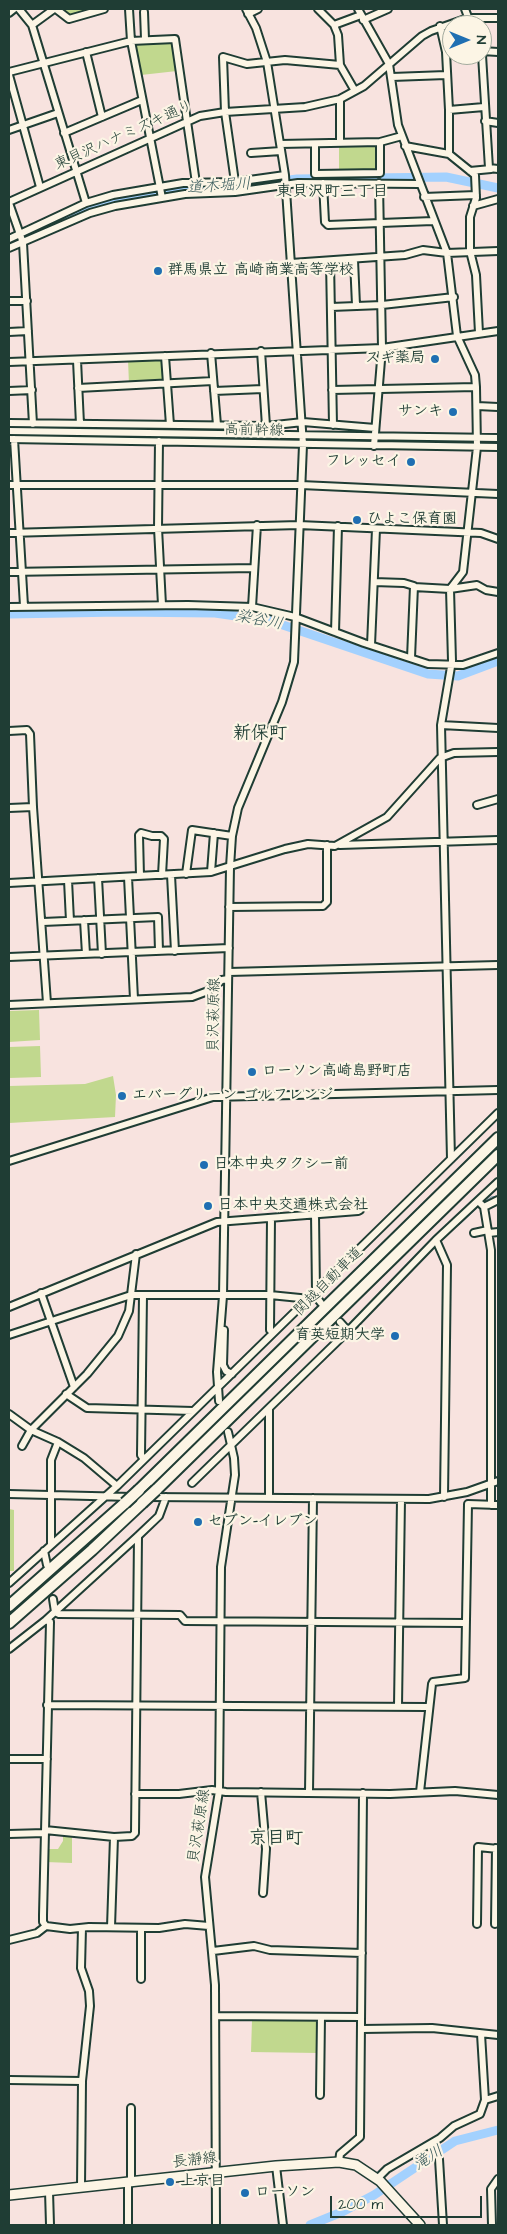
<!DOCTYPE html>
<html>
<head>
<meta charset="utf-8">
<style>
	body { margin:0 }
	#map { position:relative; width:507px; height:2234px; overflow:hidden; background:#f8e3df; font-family:"Architects Daughter",sans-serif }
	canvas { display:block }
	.frame { position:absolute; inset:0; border:10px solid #1f3d34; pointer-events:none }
	.north { position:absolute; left:442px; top:15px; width:50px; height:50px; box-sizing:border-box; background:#fcf5e5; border:1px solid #a4ab9e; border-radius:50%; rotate:90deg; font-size:14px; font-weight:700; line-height:20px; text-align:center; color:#1f3d34 }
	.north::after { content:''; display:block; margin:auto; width:18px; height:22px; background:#1f6fb2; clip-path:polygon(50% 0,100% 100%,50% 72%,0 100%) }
	.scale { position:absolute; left:330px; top:2196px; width:152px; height:22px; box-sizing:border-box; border:2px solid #1f3d34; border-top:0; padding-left:6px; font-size:15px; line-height:18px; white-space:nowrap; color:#1f3d34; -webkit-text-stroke:4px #fcf5e5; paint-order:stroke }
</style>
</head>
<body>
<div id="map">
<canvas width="507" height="2234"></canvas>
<div class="frame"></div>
<div class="north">N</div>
<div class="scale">200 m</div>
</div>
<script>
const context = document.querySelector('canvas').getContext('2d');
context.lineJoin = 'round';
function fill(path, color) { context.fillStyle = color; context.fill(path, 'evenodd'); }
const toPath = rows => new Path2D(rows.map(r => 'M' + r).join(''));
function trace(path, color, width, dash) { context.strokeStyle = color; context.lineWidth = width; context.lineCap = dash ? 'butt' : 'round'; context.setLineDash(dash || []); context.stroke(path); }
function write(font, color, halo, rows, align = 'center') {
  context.font = font + ' "Architects Daughter","Klee One",sans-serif'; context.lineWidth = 4.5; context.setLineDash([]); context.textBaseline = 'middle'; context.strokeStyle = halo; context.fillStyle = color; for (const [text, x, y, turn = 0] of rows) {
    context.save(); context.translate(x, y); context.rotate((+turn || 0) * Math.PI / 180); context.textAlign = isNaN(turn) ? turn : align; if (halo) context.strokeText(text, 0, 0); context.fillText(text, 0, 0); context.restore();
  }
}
fill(toPath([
	[59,9,89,9,90,10,68,16],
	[137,42,173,42,177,71,141,75,136,45],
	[376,145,377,169,375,172,339,172,339,146],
	[162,358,165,381,129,384,128,360],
	[39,1010,40,1040,9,1042,9,1011],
	[40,1046,41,1077,9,1078,9,1047],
	[113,1076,116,1095,115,1117,9,1123,9,1086,85,1084],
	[9,1509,14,1510,14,1571,9,1571],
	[63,1834,72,1835,72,1863,46,1862,46,1849,58,1849,63,1841],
	[252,2020,317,2020,318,2053,251,2052]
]), '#c1d88e');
trace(toPath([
	[483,1203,491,1197,498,1196],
	[459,1225,480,1205]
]), '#6e96ad', 1);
trace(toPath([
	[9,243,101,202,166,190,235,187,297,179,446,177,498,188],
	[9,614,120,612,215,613,271,621,428,674,458,676,498,661],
	[310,2225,342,2212,374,2195,455,2141,498,2130]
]), '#a3d1fe', 9);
trace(toPath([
	[47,1569,53,1599]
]), '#cdc2bd', 6, [6, 3]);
const minor = toPath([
	[19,9,32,25,86,203],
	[56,9,69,19,104,9],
	[129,9,131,41,162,198],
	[318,9,334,25,338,35,340,65,355,91],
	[358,9,389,64,398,125,447,253,457,336,475,375,476,387,477,447,463,572,450,589,452,661,441,725,451,1159],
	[465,9,471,25],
	[144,12,145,39],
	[9,13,14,9],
	[248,14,258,9],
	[363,20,388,9],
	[32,25,54,9],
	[334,25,361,15],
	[440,26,446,52,449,110,449,154],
	[482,51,498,52],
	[86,52,102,117],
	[482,55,489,168,498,169],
	[9,72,131,41,175,39,196,183],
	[9,75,40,187],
	[392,77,446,75],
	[340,99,340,143],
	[449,110,484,107],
	[485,121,498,123],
	[9,130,58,113],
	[64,133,142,100],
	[280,144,380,142,402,136],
	[315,144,315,174,380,173,380,142],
	[405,146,449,154,475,175,476,198,470,217,470,251,476,275,479,333],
	[251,153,281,151],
	[470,171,491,169],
	[235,182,225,112,223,57,247,64,285,60,340,65],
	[323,183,325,222,328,225,433,221],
	[424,197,476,195],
	[9,202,200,116,225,112,305,107,340,99,364,86,422,36,431,31,468,18,498,18],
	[9,203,23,243,33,424],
	[473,206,498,199],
	[9,239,86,203,113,195,183,183,235,182,285,175],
	[9,248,90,213,115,206,185,194,235,192,298,183,419,184],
	[354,260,356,305],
	[330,261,333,425],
	[291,263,405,255,423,250,447,253,498,251],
	[9,301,27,301],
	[331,307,382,305,454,297],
	[9,332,28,331],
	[261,351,266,426],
	[211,353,217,425],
	[165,356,170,425],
	[77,360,80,424],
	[9,362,382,348,498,331],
	[78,388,213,381],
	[332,390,476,387],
	[9,391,32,390],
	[214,391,263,389],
	[477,406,498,407],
	[9,423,266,426,303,422,375,428],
	[9,431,498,438],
	[9,439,498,447],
	[14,439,24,606],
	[159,441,158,528,162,605],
	[374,446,382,348,379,183],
	[9,485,301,485,498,494],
	[9,533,299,525,481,533,498,539],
	[9,572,254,568],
	[374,582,404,583,414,586,411,658],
	[414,587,450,589,477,585,486,590,498,592],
	[9,607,188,605,252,607,295,617,364,643,428,664,463,665,498,653],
	[252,607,257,525],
	[335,632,338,526],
	[371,645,376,529],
	[441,725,498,728],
	[9,731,27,730,30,734,33,807,47,1003],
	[477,805,498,799],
	[9,808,33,807],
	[340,845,498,840],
	[211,872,214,833],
	[186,874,192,830,232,836],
	[171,875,175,951],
	[140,876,139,835,141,833,152,836,161,836,164,839,162,875],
	[128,877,134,999],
	[98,878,102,954],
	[68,880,70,921],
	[9,883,211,872,285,849,308,844,335,846,387,817,440,758,454,753,498,752],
	[229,907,323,906,327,902,327,845],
	[84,920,86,954],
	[43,922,158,917,159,951],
	[9,957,229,948],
	[229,972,498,965],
	[9,1005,192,997,208,991,222,980,228,979],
	[9,1161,213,1097,498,1090],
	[478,1201,484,1207,491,1250,491,1505],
	[484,1207,498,1200],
	[315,1214,316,1292],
	[271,1218,270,1330,273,1333],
	[474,1233,488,1230],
	[489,1233,498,1232],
	[436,1240,447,1265,444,1497],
	[41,1293,74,1387],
	[314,1294,321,1303],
	[9,1307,217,1222,358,1211,360,1210,360,1205],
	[340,1322,348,1331],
	[224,1330,223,1365,226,1371,232,1374],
	[9,1335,131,1295,270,1295,310,1299],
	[66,1394,87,1408,193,1411],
	[219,1401,217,1372,223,1296,230,867,232,836,238,808,282,702,294,662,303,445,285,175,267,62,256,28,246,9],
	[9,1414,31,1430,58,1442,84,1458,117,1486],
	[22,1446,31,1430,87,1374,118,1336,129,1311,136,1254],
	[143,1458,141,1455,143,1295],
	[192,1483,348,1331,436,1240,498,1182],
	[9,1494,132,1497],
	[147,1497,429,1499,467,1492,498,1481],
	[269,1497,269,1408],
	[51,1545,51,1460,58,1442],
	[44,1551,47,1565],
	[9,1583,117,1486,498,1113],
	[53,1599,55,1612,59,1614,180,1615,185,1621,466,1623],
	[46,1620,50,1622,43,1915,43,1922,46,1926],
	[9,1649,46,1620,138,1536,159,1516,166,1497],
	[47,1705,428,1707],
	[398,1706,401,1499],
	[9,1759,47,1759],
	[261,1792,266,1849,263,1893],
	[309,1792,313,1498],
	[420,1792,432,1684,433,1682,465,1678,468,1504,498,1505],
	[135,1794,179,1794,212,1790,226,1792,390,1794,455,1791,498,1795],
	[45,1830,114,1837,132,1836,135,1833,138,1536],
	[9,1834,45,1833],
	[477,1924,478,1847,498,1849],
	[495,1924,496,1848],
	[111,1927,114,1837],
	[141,1929,141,1979],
	[9,1940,37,1933,46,1926,70,1929,89,1927,159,1928,185,1924,209,1926],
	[213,1951,254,1946,270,1950,362,1953],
	[216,2016,361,2017],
	[362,2029,432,2028,498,2035],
	[9,2080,82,2081],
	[320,2095,321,2017],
	[485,2100,498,2096],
	[131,2108,131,2183],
	[439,2159,443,2225],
	[339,2162,340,2154,360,2137,363,1793],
	[276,2166,283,2225],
	[377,2179,387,2169,440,2138,454,2126,480,2114,485,2100,481,2034],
	[128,2183,128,2225],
	[81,2187,82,2081,90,2006,89,1991,81,1968,82,1928],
	[49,2191,50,2225],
	[216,2225,215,1985,205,1877,219,1791,221,1567,235,1475,234,1458,228,1432],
	[492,2225,491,2189,498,2179]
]);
const major = toPath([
	[9,2195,276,2166,339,2162,356,2165,380,2181,420,2225]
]);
const highway = toPath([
	[139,1490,498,1138],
	[156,1490,498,1155],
	[9,1606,125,1503],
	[9,1623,92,1550,142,1503]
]);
trace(minor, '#1f3d34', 10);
trace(major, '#1f3d34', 12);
trace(highway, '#1f3d34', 14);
trace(minor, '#fcf5e5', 6);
trace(major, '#fcf5e5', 9);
trace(highway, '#fcf5e5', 10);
const highwayBridge = toPath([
	[125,1503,139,1490],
	[142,1503,156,1490]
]);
trace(highwayBridge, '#1f3d34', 14, []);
trace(highwayBridge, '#fcf5e5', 10);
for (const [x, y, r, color] of [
	[158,271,5,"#1f6fb2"],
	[435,359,5,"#1f6fb2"],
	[453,412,5,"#1f6fb2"],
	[411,462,5,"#1f6fb2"],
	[357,520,5,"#1f6fb2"],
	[252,1072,5,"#1f6fb2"],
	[122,1096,5,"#1f6fb2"],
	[204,1165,5,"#1f6fb2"],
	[208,1206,5,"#1f6fb2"],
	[395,1336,5,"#1f6fb2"],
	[198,1522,5,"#1f6fb2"],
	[170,2182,5,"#1f6fb2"],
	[245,2193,5,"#1f6fb2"]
]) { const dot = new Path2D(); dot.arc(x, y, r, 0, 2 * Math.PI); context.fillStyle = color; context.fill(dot); trace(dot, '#fcf5e5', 2); }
write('15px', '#1f3d34', '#fcf5e5', [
	["東貝沢ハナミズキ通り",124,136,-24],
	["高前幹線",254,431,1],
	["貝沢萩原線",215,1015,-89],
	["関越自動車道",329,1282,-45],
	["貝沢萩原線",200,1826,-81],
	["長瀞線",195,2161,-7]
]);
write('bold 15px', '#1f3d34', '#fcf5e5', [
	["群馬県立 高崎商業高等学校",168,271],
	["スギ薬局",425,359,"right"],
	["サンキ",443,412,"right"],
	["フレッセイ",401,462,"right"],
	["ひよこ保育園",367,520],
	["ローソン高崎島野町店",262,1072],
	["エバーグリーン ゴルフレンジ",132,1096],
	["日本中央タクシー前",214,1165],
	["日本中央交通株式会社",218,1206],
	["育英短期大学",385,1336,"right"],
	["セブン-イレブン",208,1522],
	["上京目",180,2182],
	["ローソン",255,2193]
], 'left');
write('italic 16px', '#395b5c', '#fcf5e5', [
	["道木堀川",219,187,-4],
	["染谷川",259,621,11],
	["滝川",429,2159,-33]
]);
write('bold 16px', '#1f3d34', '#fcf5e5', [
	["東貝沢町三丁目",332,193]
]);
write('bold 18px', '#1f3d34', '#fcf5e5', [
	["新保町",260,734],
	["京目町",276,1839]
]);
</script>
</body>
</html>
